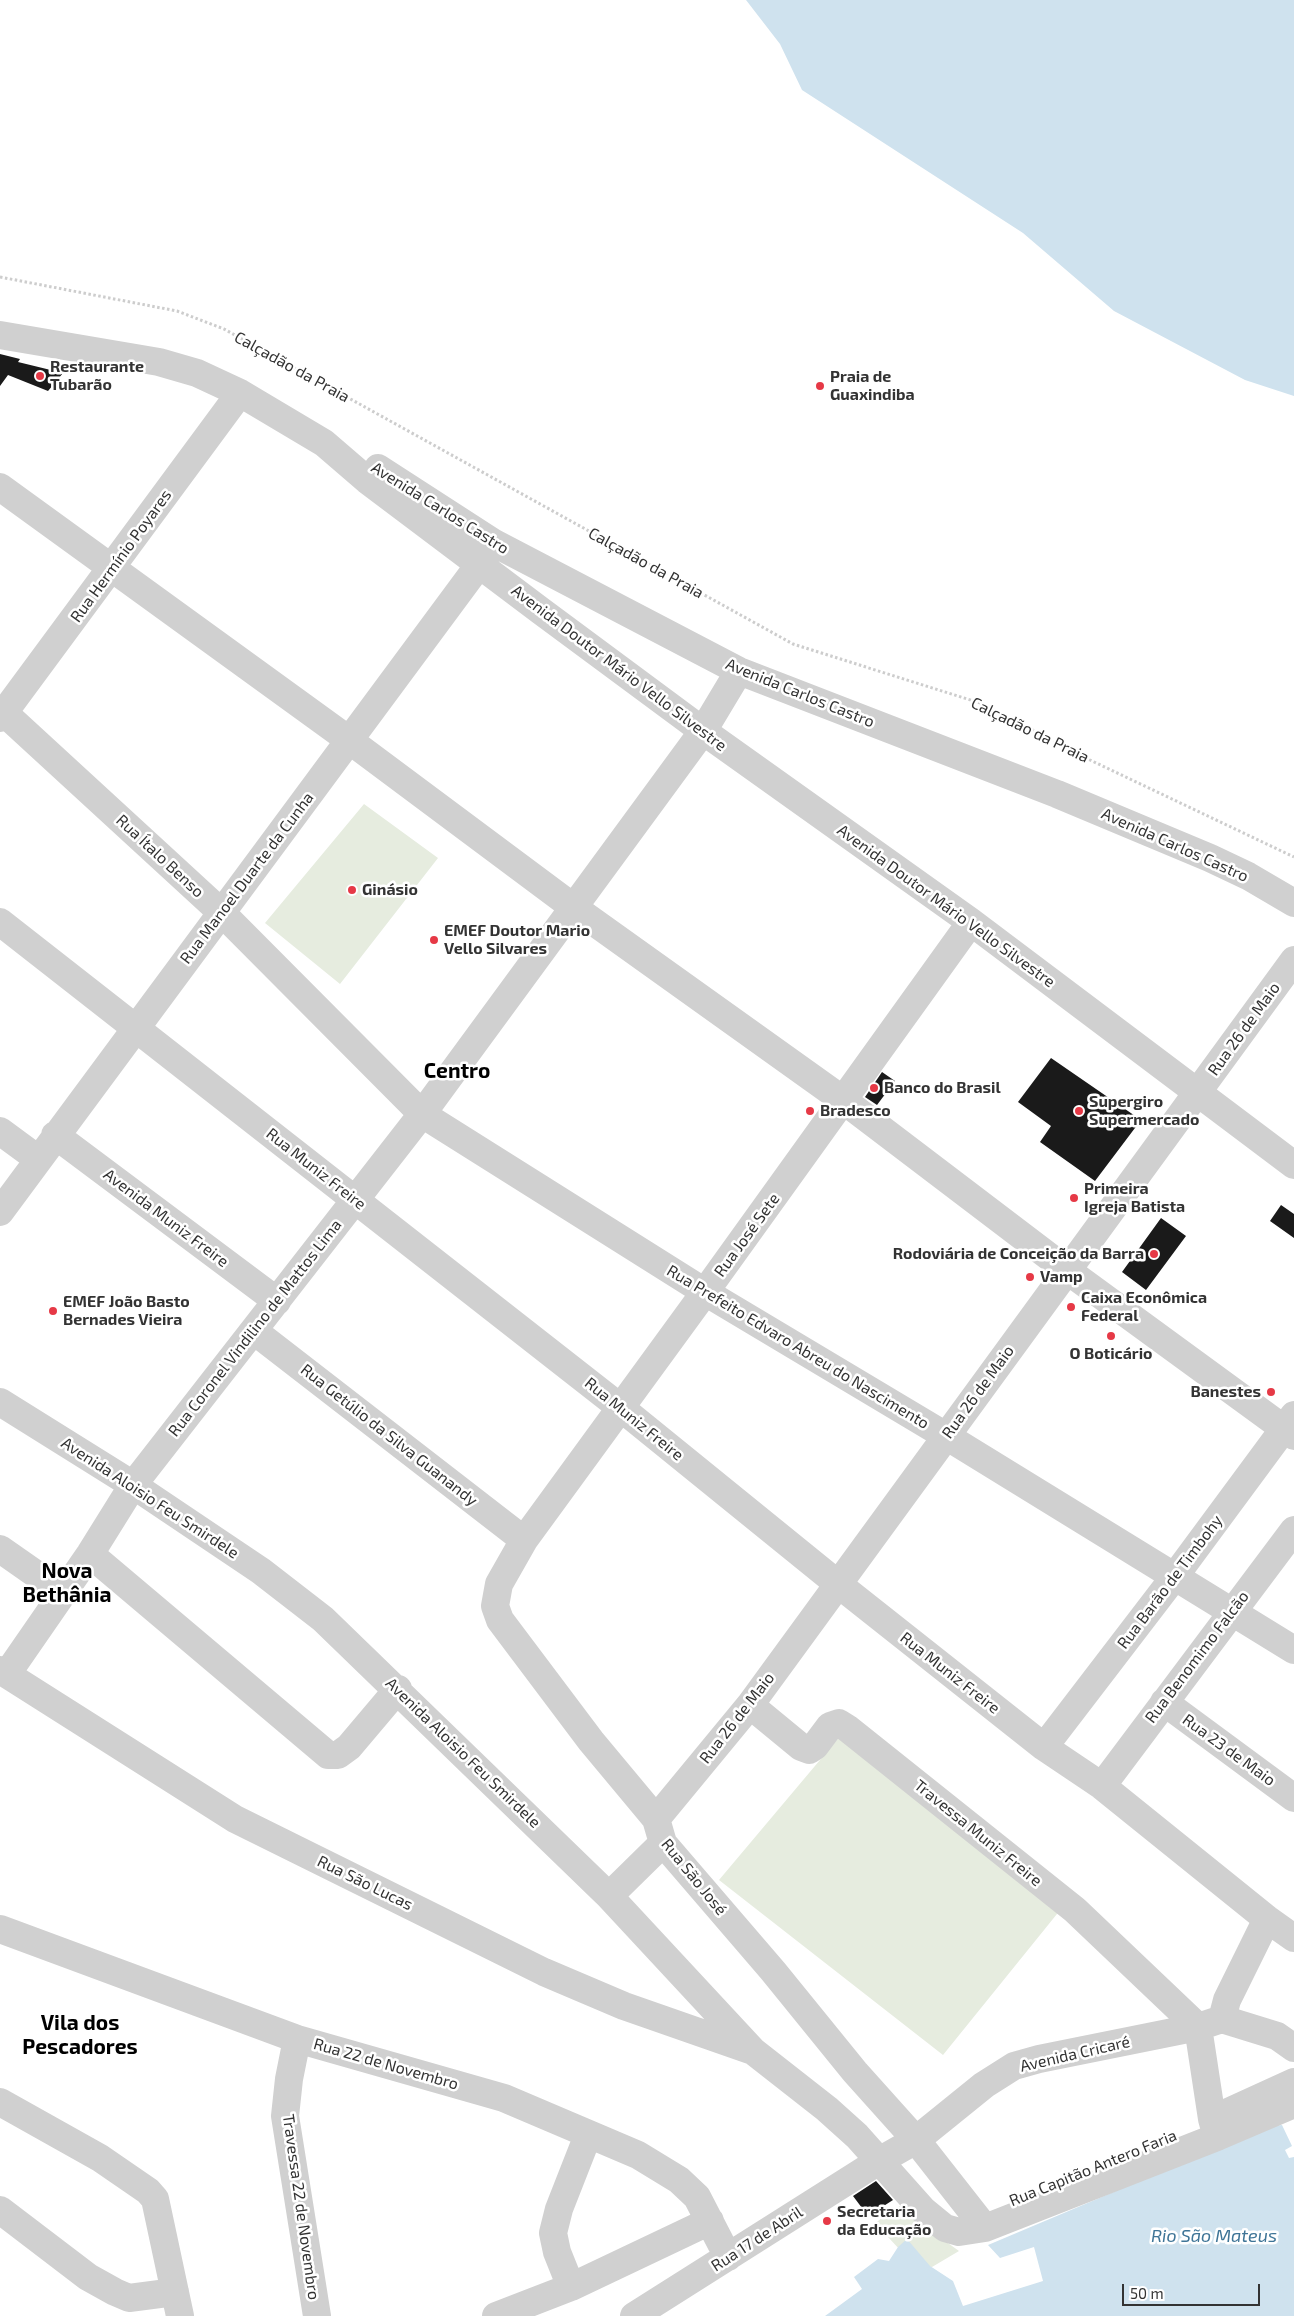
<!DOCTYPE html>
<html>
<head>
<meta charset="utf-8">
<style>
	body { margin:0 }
	#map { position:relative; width:1294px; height:2316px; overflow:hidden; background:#fff; font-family:"Exo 2",sans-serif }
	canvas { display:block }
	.scale { position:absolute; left:1122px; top:2284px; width:138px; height:22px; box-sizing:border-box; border:2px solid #333; border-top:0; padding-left:6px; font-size:15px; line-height:18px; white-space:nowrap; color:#333; -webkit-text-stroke:4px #fff; paint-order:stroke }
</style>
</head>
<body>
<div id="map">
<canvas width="1294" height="2316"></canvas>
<div class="scale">50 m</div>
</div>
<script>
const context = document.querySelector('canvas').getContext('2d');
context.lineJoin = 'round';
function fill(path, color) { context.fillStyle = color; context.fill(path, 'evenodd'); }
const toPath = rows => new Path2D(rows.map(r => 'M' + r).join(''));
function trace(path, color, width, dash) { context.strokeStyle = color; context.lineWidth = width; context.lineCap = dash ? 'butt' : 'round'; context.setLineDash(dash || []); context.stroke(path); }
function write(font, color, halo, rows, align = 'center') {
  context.font = font + ' "Exo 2",sans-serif'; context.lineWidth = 5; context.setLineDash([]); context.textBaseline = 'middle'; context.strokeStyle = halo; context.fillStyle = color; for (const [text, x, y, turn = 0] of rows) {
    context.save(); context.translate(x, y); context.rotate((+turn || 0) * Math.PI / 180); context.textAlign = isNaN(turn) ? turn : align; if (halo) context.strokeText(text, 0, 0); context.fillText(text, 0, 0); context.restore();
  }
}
fill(toPath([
	[364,804,438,858,340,984,265,923],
	[841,1735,1061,1909,943,2055,719,1880],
	[906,2202,927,2228,959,2251,932,2267,914,2265,875,2223]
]), '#e6ecdf');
fill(toPath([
	[746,0,1294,0,1294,396,1245,380,1114,311,1023,233,802,90,780,44],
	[1282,2125,1292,2146,1285,2150,1289,2158,1294,2157,1294,2316,825,2316,862,2289,854,2277,878,2259,889,2261,898,2247,907,2239,930,2266,953,2281,963,2306,1043,2281,1034,2247,1000,2258,988,2245,1270,2126]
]), '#cfe2ee');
fill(toPath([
	[0,354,20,359,18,362,63,373,48,391,8,375,0,386],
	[1051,1058,1141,1120,1095,1181,1040,1142,1051,1126,1018,1102],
	[882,1072,895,1081,877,1105,865,1097],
	[1281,1205,1294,1214,1294,1238,1270,1221],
	[1161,1218,1186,1236,1146,1290,1122,1272],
	[876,2181,893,2200,868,2216,853,2196]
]), '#1a1a1a');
trace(toPath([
	[0,277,177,311,224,329,793,644,983,704,1090,760,1294,857]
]), '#cdcdcd', 3, [2.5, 2.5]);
trace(toPath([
	[0,335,159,362,197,373,240,393,324,443,367,480,541,611,703,731,971,922,1294,1165],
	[378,468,494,543,739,671,1057,794,1210,858,1248,876,1294,903],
	[0,487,349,740,573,907,843,1100,1068,1271,1294,1436],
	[0,709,222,913,422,1114,705,1292,946,1436,1294,1650],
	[0,718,240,393],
	[0,922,621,1408,838,1584,1044,1747,1102,1786,1267,1919,1294,1938],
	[971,922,705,1292,524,1540,499,1584,495,1606,500,1620,591,1741,656,1819,663,1843,773,1971,855,2072,916,2140,985,2228],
	[0,1131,38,1159],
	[55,1135,277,1301],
	[0,1212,490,550],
	[254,1331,524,1540],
	[0,1402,133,1485,261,1571,323,1619,609,1896,753,2051,827,2109,857,2136,923,2210,945,2228,959,2232,985,2228,1217,2137,1294,2104],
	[0,1549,63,1593],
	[90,1554,328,1755,338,1755,349,1747,398,1689],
	[0,1670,235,1819,544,1972,624,2006,750,2050],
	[7,1674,90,1554,133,1485,422,1114,703,731,739,671],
	[1164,1702,1294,1798],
	[750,1705,801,1747,809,1750,815,1746,830,1726,839,1723,847,1728,1075,1910,1198,2027,1212,2119,1217,2137],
	[1044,1747,1175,1576,1294,1415],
	[1102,1786,1294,1530],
	[656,1819,750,1705,1294,960],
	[609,1896,663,1843],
	[0,1929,297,2039,504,2098,638,2155,679,2180,697,2197,728,2257],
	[1222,2019,1227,2000,1267,1919],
	[297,2039,289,2079,285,2116,317,2316],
	[0,2102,100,2158,148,2191,155,2199,180,2316],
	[1226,2113,1294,2082],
	[0,2210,88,2277,115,2292,129,2298,175,2292],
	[571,2287,557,2252,553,2233,559,2209,588,2135],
	[496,2316,571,2287,710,2221],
	[634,2316,879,2161,916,2140,984,2085,1014,2066,1039,2059,1198,2027,1222,2019,1277,2036,1294,2048]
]), '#d0d0d0', 28);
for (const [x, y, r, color] of [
	[40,376,5,"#e63946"],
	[820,386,5,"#e63946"],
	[352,890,5,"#e63946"],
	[434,940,5,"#e63946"],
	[874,1088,5,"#e63946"],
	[810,1111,5,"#e63946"],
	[1079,1111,5,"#e63946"],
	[1074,1198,5,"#e63946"],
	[1154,1254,5,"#e63946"],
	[1030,1277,5,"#e63946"],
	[1071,1307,5,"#e63946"],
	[53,1311,5,"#e63946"],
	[1111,1336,5,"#e63946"],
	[1271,1392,5,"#e63946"],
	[827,2221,5,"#e63946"]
]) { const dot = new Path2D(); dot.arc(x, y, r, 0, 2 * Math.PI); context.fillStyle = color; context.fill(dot); trace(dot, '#fff', 2); }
write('bold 16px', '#333', '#fff', [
	["Restaurante",50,367],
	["Tubarão",50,385],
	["Praia de",830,377],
	["Guaxindiba",830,395],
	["Ginásio",362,890],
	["EMEF Doutor Mario",444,931],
	["Vello Silvares",444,949],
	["Banco do Brasil",884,1088],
	["Supergiro",1089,1102],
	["Supermercado",1089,1120],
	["Bradesco",820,1111],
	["Primeira",1084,1189],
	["Igreja Batista",1084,1207],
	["Rodoviária de Conceição da Barra",1144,1254,"right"],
	["Vamp",1040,1277],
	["Caixa Econômica",1081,1298],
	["Federal",1081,1316],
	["EMEF João Basto",63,1302],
	["Bernades Vieira",63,1320],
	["O Boticário",1111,1354,"center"],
	["Banestes",1261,1392,"right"],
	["Secretaria",837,2212],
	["da Educação",837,2230]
], 'left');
write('16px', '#333', '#fff', [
	["Calçadão da Praia",292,367,29],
	["Avenida Carlos Castro",440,508,32],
	["Rua Hermínio Poyares",121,556,-54],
	["Calçadão da Praia",646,563,29],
	["Avenida Doutor Mário Vello Silvestre",619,668,37],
	["Avenida Carlos Castro",800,693,22],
	["Calçadão da Praia",1030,730,26],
	["Avenida Carlos Castro",1175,845,24],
	["Rua Ítalo Benso",160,856,43],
	["Rua Manoel Duarte da Cunha",247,878,-53],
	["Avenida Doutor Mário Vello Silvestre",946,906,36],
	["Rua 26 de Maio",1244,1029,-54],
	["Rua Muniz Freire",316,1169,38],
	["Avenida Muniz Freire",166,1218,37],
	["Rua José Sete",747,1235,-54],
	["Rua Coronel Vindilino de Mattos Lima",255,1328,-52],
	["Rua Prefeito Edvaro Abreu do Nascimento",798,1347,31],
	["Rua 26 de Maio",978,1392,-54],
	["Rua Muniz Freire",634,1419,39],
	["Rua Getúlio da Silva Guanandy",389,1435,38],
	["Avenida Aloisio Feu Smirdele",150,1498,33],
	["Rua Barão de Timbohy",1170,1582,-53],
	["Rua Benomimo Falcão",1197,1657,-53],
	["Rua Muniz Freire",950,1673,38],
	["Rua 26 de Maio",737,1718,-52],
	["Rua 23 de Maio",1229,1750,36],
	["Avenida Aloisio Feu Smirdele",463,1753,44],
	["Travessa Muniz Freire",978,1833,39],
	["Rua São José",694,1877,51],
	["Rua São Lucas",365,1883,26],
	["Avenida Cricaré",1075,2054,-13],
	["Rua 22 de Novembro",386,2064,16],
	["Rua Capitão Antero Faria",1093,2168,-22],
	["Travessa 22 de Novembro",301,2207,82],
	["Rua 17 de Abril",757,2239,-33]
]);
write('italic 18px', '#3f7597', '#fff', [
	["Rio São Mateus",1214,2236]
]);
write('bold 21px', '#000', '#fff', [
	["Centro",457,1071],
	["Nova",67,1571],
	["Bethânia",67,1595],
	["Vila dos",80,2023],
	["Pescadores",80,2047]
]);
</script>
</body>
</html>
